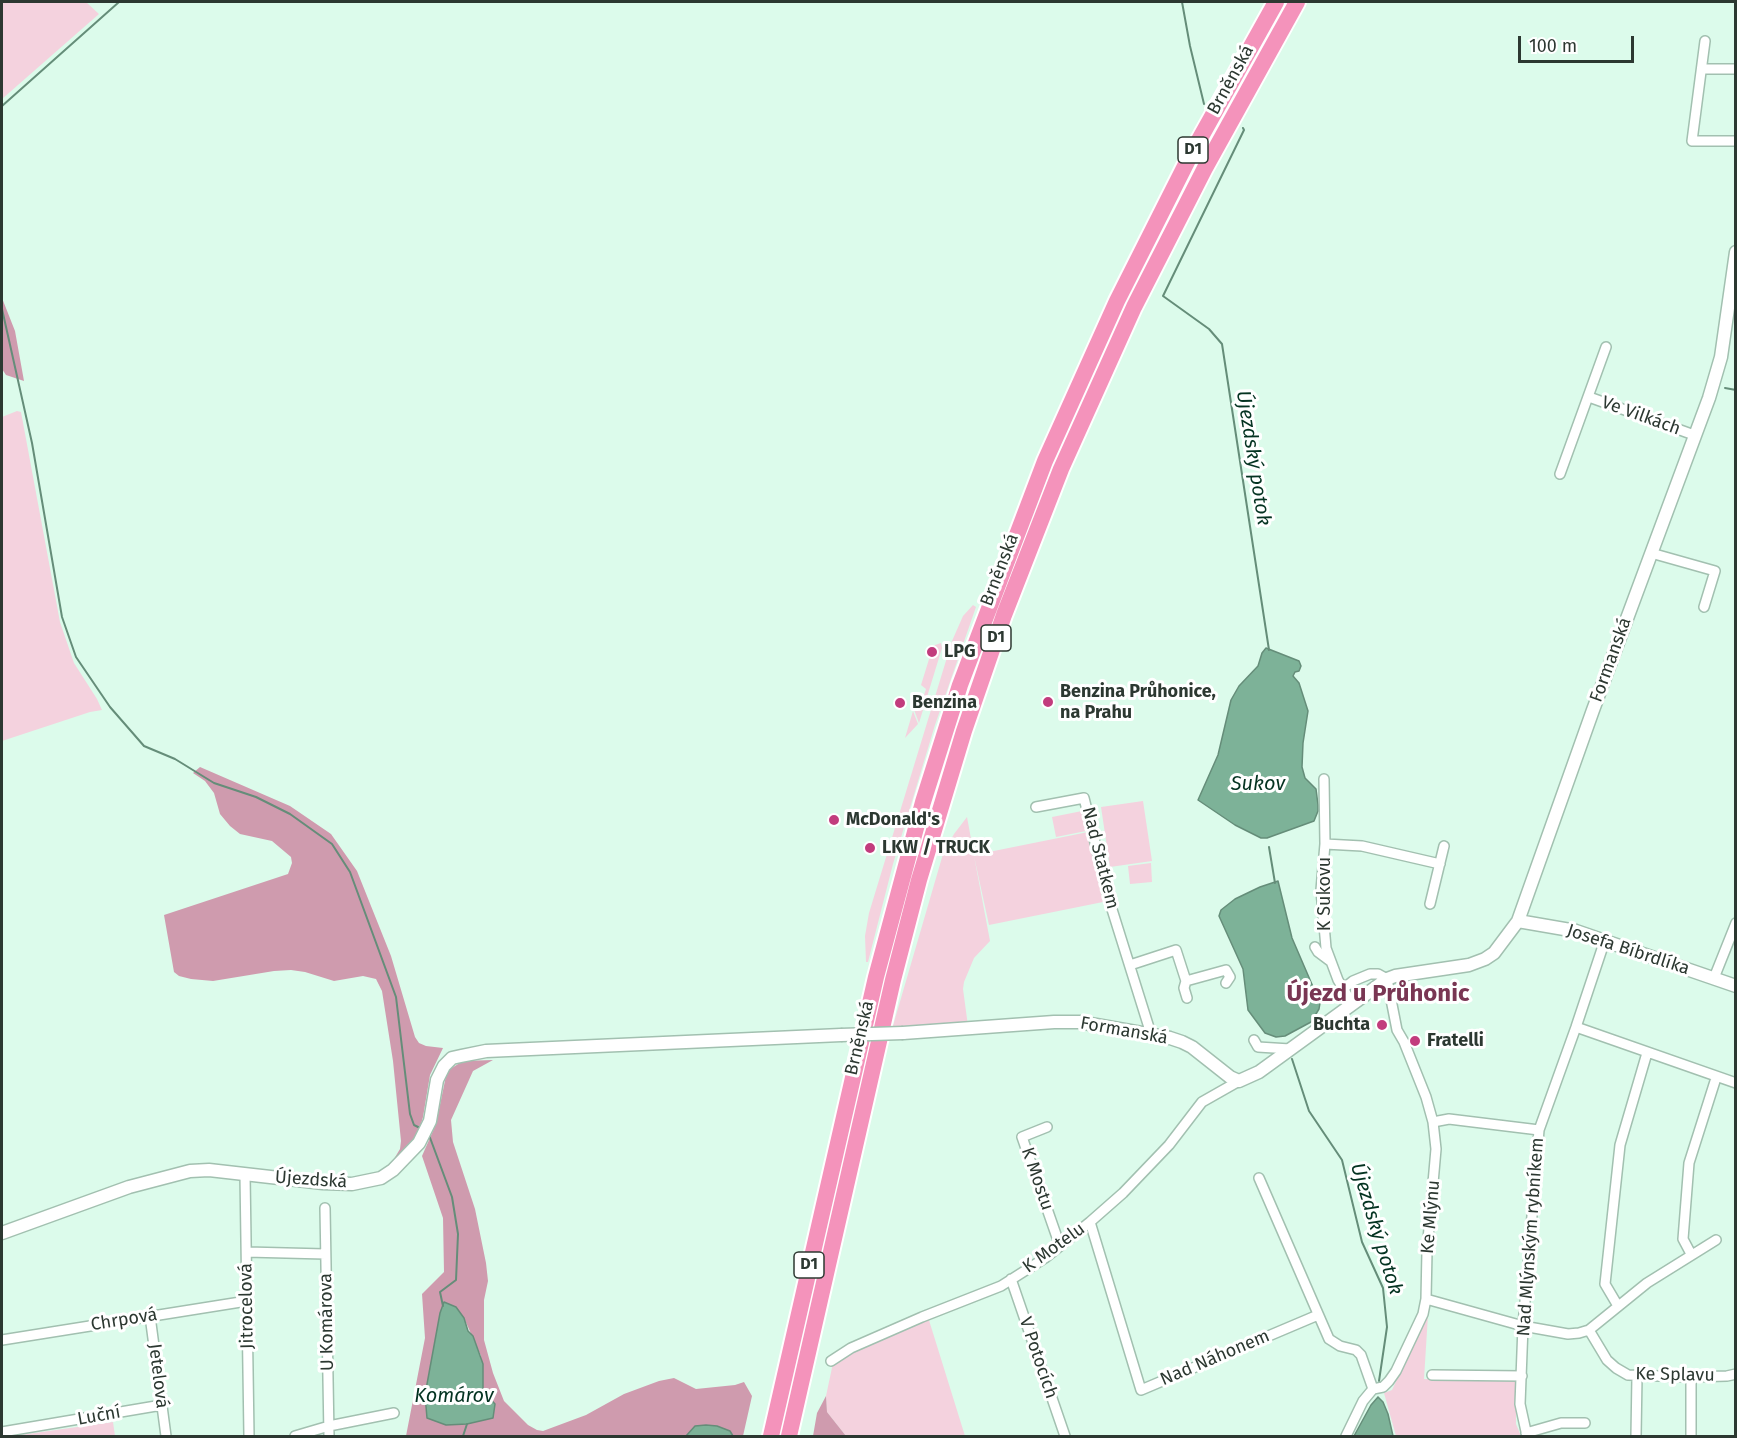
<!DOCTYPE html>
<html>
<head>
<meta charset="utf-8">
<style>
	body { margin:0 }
	#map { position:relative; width:1737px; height:1438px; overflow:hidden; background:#dcfbeb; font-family:"Fira Sans",sans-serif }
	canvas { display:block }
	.frame { position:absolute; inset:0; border:3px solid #2c3831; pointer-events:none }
	.scale { position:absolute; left:1518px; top:36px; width:116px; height:27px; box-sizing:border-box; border:3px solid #2c3831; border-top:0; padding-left:8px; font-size:18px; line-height:21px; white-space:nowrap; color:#2c3831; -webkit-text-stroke:4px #fff; paint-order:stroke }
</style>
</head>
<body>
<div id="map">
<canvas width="1737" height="1438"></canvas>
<div class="frame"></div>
<div class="scale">100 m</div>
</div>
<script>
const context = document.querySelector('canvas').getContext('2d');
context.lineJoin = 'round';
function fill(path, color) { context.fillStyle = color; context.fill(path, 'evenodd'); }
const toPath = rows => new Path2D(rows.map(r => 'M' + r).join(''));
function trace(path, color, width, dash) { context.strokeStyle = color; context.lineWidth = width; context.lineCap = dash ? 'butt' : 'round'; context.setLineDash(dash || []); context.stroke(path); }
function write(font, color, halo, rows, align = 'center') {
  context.font = font + ' "Fira Sans",sans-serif'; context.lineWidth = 6; context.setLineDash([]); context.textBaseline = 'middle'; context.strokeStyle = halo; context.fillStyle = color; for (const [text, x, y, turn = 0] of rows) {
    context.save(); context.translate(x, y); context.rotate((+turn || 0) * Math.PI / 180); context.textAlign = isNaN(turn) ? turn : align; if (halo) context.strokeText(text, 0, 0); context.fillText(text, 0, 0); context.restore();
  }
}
fill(toPath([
	[2,2,86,2,99,14,2,99],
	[17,411,21,412,60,622,74,663,97,699,102,710,90,712,2,741,2,417],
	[973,605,976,607,935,725,893,864,868,962,866,962,865,936,869,913,952,641,963,616],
	[941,643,942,648,919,723,913,707,920,707,926,689,921,685,930,656,935,657,937,650,932,648,935,645],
	[913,711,918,724,905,738],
	[1143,801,1152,861,1110,867,1101,807],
	[1082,811,1086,831,1056,837,1052,817],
	[967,817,974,855,1088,832,1103,902,989,925,974,856,990,941,974,958,964,982,963,989,968,1026,892,1029,943,854,954,834],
	[1151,863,1152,882,1130,884,1128,866],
	[1428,1315,1424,1379,1516,1381,1516,1424,1521,1436,1396,1436,1384,1393,1392,1390],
	[928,1317,965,1436,846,1436,827,1412,826,1396,833,1363,861,1346],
	[113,1422,115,1436,20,1435]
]), '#f4d2de');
fill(toPath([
	[2,298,15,331,24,381,6,375,2,369],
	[200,767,290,806,331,834,357,871,391,956,415,1037,419,1043,426,1046,443,1048,430,1075,423,1117,417,1139,394,1159,400,1149,401,1141,393,1061,382,991,376,979,363,976,334,981,305,972,291,970,274,971,213,981,191,979,179,976,174,972,164,915,288,874,292,863,291,857,272,841,240,834,230,826,220,814,214,793,205,781,193,773],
	[493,1060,473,1071,451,1120,453,1142,475,1209,486,1263,488,1281,484,1300,484,1340,493,1373,504,1401,528,1425,537,1430,543,1431,586,1415,624,1394,659,1381,674,1378,696,1389,735,1385,744,1382,752,1396,743,1436,733,1436,730,1431,717,1426,690,1432,686,1436,406,1436,425,1338,422,1294,444,1272,443,1218,422,1156,436,1124,447,1071,463,1061],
	[440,1313,464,1318,481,1356,483,1391,494,1404,425,1395],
	[826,1396,827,1412,846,1436,813,1436,817,1413]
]), '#cf9bae');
const water = toPath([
	[1266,648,1299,661,1301,666,1299,671,1295,672,1293,676,1299,683,1308,711,1303,743,1302,767,1305,778,1316,789,1318,805,1318,811,1314,821,1267,838,1261,838,1235,825,1198,800,1218,755,1231,700,1239,686,1258,666,1262,653,1266,648],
	[1278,881,1292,938,1320,1003,1319,1009,1311,1022,1285,1036,1276,1037,1265,1033,1248,1010,1243,969,1219,916,1221,910,1235,899,1260,887,1278,881],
	[444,1302,456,1307,464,1318,468,1331,473,1336,483,1364,483,1391,495,1404,493,1418,467,1424,446,1425,427,1418,425,1395,440,1313,444,1302],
	[1378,1397,1383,1402,1388,1414,1393,1436,1354,1436,1371,1405,1378,1397],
	[706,1425,717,1426,730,1431,733,1436,686,1436,695,1426,706,1425]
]);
fill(water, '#7db298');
trace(water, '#658d79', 1.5);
trace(toPath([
	[1182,2,1190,46,1204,104],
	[2,106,119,2],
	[1243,128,1244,130,1163,296,1209,329,1222,344,1269,650],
	[2,309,32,443,62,617,76,657,110,707,144,746,175,759,214,783,256,797,290,814,332,844,350,872,396,997,410,1114,414,1125,420,1128],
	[1725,388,1736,390],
	[1269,847,1275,883],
	[1292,1059,1309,1111,1342,1160,1362,1242,1383,1288,1387,1327,1379,1381],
	[429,1135,452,1197,458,1234,456,1280,440,1292,443,1306],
	[463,1436,467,1424]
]), '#658d79', 2);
const street = toPath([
	[1705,41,1692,141,1736,141],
	[1702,69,1736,69],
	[1589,397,1694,435],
	[1560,474,1606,347],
	[1651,553,1715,571,1704,607],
	[1324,779,1325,844,1321,890,1326,948,1338,980,1352,1003],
	[1036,807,1084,798,1110,903,1151,1034],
	[1325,844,1362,846,1440,864],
	[1430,904,1444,846],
	[1315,947,1318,952,1330,961],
	[1130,965,1176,950,1186,981,1184,988,1187,998],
	[1714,978,1736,923],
	[1186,981,1226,970,1230,977,1226,983],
	[1343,989,1353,981,1370,974,1378,974,1387,979,1397,1030,1404,1042,1426,1097,1433,1122,1436,1149,1427,1251,1426,1299,1423,1314,1396,1371,1389,1381,1383,1387,1373,1389,1363,1401,1346,1436],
	[1576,1027,1736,1083],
	[1254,1040,1258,1047,1290,1049],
	[1433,1122,1449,1119,1539,1130],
	[1047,1127,1022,1137,1060,1246],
	[245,1175,249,1436],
	[1259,1178,1329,1339,1340,1346,1356,1350,1361,1355,1373,1389],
	[325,1208,329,1436],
	[1090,1222,1141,1390,1318,1315],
	[247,1252,325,1254],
	[1691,1254,1683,1239,1689,1163,1716,1078],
	[1011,1279,1065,1436],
	[1426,1299,1523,1326,1568,1334,1579,1333,1589,1330,1607,1360,1616,1368,1628,1375,1691,1377,1727,1376,1736,1374],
	[1618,1306,1605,1284,1620,1145,1647,1053],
	[150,1316,166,1436],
	[1589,1330,1647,1283,1716,1240],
	[2,1340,247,1301],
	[831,1361,851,1348,922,1317,1001,1286,1045,1258,1090,1222,1123,1193,1169,1145,1202,1102,1239,1081],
	[1432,1375,1522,1376],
	[1691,1377,1691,1436],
	[2,1432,162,1405],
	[1526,1433,1561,1423,1585,1423],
	[295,1436,329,1426,394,1413],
	[1527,1436,1520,1404,1523,1326,1539,1130,1576,1027,1605,940],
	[1636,1436,1637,1376]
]);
const secondary = toPath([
	[1518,921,1576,931,1736,986],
	[903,1033,1054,1022,1079,1022,1170,1038,1182,1042,1192,1047,1230,1077,1239,1081,1259,1072,1387,979,1395,976,1469,965,1485,959,1494,953,1518,921,1593,710,1709,398,1721,357,1736,252],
	[2,1233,129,1187,190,1171,209,1170,323,1183,352,1184,381,1178,393,1170,419,1143,430,1121,437,1080,444,1066,452,1058,461,1056,486,1051,841,1035]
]);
const highway = toPath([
	[771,1436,876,977,923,802,960,685,1045,461,1117,301,1189,158,1276,2],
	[789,1436,893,980,919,880,964,731,1004,615,1061,469,1134,307,1205,168,1297,2]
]);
trace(street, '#a2c0b0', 12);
trace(secondary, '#a2c0b0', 15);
trace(highway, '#fff', 20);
trace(street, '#fff', 9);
trace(secondary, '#fff', 12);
trace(highway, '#f493bb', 16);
const secondaryBridge = toPath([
	[841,1035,903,1033]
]);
trace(secondaryBridge, '#a2c0b0', 15, []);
trace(secondaryBridge, '#fff', 12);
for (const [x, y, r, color] of [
	[932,652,6,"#c23c7d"],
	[1048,702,6,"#c23c7d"],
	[900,703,6,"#c23c7d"],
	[834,820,6,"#c23c7d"],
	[870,848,6,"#c23c7d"],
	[1382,1025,6,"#c23c7d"],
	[1415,1041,6,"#c23c7d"]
]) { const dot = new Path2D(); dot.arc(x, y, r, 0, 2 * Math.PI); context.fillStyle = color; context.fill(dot); trace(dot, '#fff', 2); }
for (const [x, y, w] of [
	[1193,150,30],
	[996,638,30],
	[809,1265,30]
]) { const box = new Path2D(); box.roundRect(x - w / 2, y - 13, w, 26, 4.5); context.fillStyle = '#fff'; context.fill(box); trace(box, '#2c3831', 1.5); }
write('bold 16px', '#2c3831', null, [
	["D1",1193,150],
	["D1",996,638],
	["D1",809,1265]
]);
write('18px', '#2c3831', '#fff', [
	["Brněnská",1231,80,-61],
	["Ve Vilkách",1641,416,20],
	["Brněnská",1000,570,-69],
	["Formanská",1611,660,-70],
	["Nad Statkem",1100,858,76],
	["K Sukovu",1325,894,-90],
	["Josefa Bíbrdlíka",1628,950,18],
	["Formanská",1124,1031,10],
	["Brněnská",860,1038,-77],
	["K Mostu",1037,1179,71],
	["Újezdská",311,1180,4],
	["Ke Mlýnu",1431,1217,-85],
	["Nad Mlýnským rybníkem",1531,1237,-86],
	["K Motelu",1054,1248,-36],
	["Jitrocelová",247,1306,-91],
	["Chrpová",124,1320,-9],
	["U Komárova",327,1322,-91],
	["V Potocích",1038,1358,71],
	["Nad Náhonem",1215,1358,-23],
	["Ke Splavu",1675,1375,1],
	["Jetelová",158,1376,83],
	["Luční",99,1416,-10]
]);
write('bold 18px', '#2c3831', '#fff', [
	["LPG",944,652],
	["Benzina Průhonice,",1060,692],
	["na Prahu",1060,713],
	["Benzina",912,703],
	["McDonald's",846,820],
	["LKW / TRUCK",882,848],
	["Buchta",1370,1025,"right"],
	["Fratelli",1427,1041]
], 'left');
write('italic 20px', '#043321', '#fff', [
	["Újezdský potok",1253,458,81],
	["Sukov",1258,784],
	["Újezdský potok",1376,1229,73],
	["Komárov",454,1396]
]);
write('bold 24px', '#793653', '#fff', [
	["Újezd u Průhonic",1378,994]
]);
</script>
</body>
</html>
